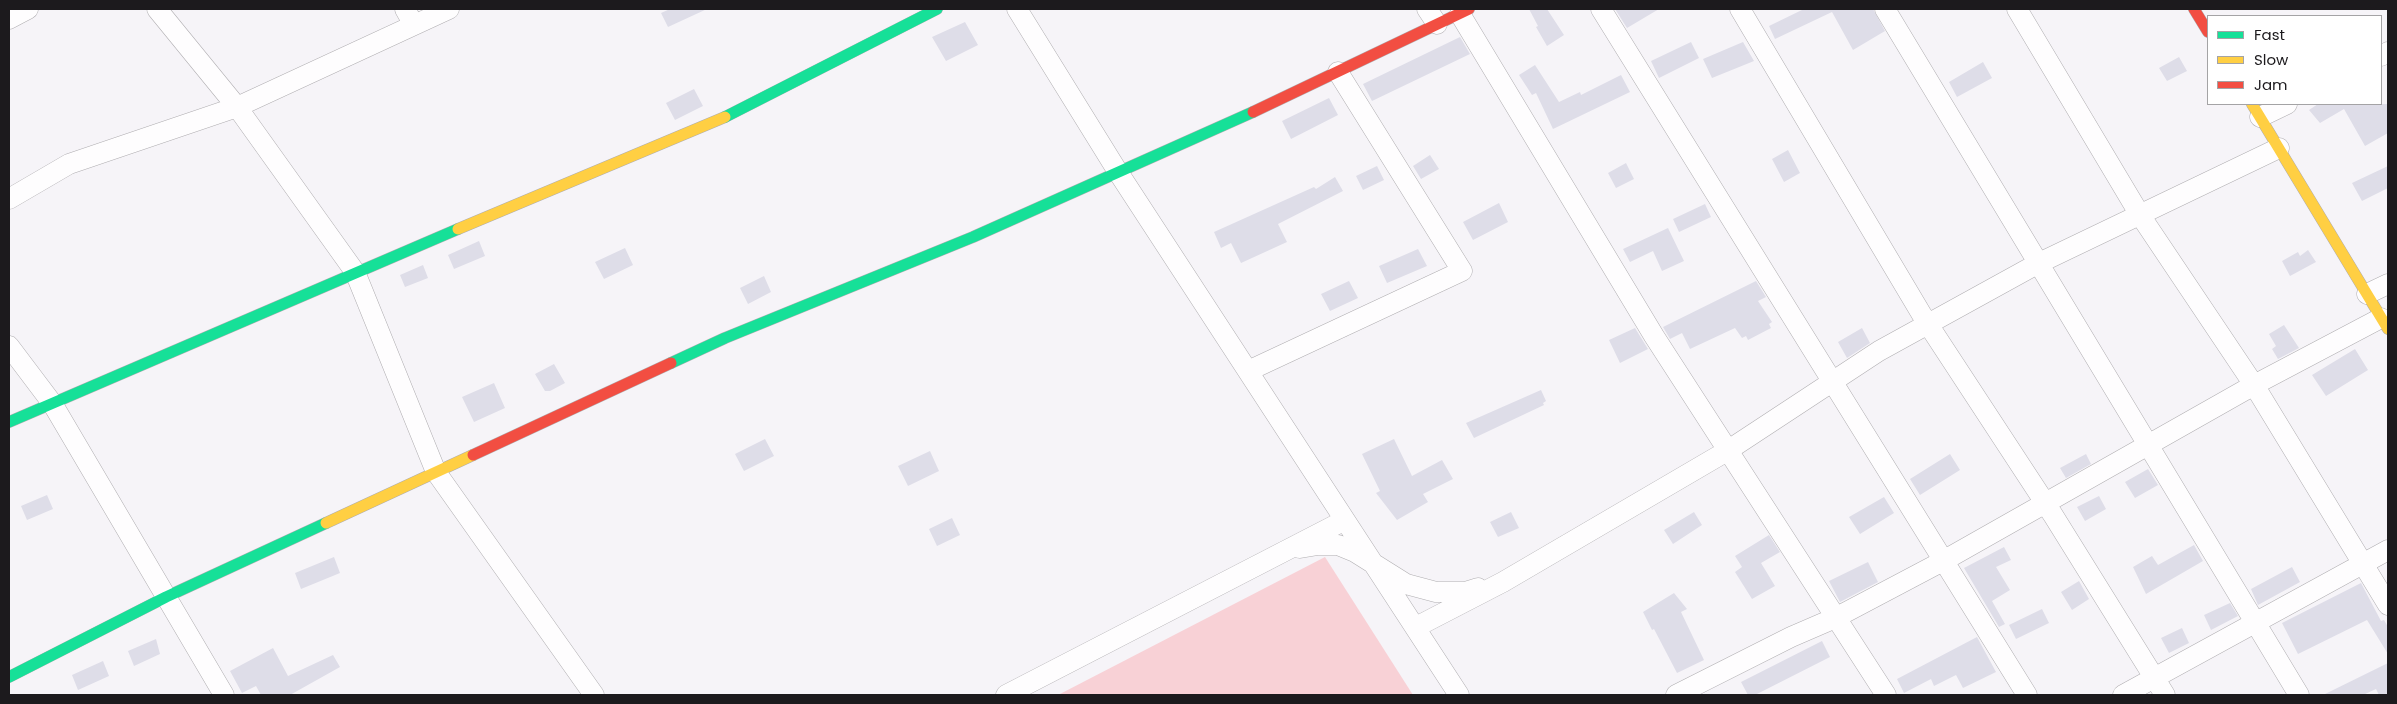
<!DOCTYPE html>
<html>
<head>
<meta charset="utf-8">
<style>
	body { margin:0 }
	#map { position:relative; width:2397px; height:704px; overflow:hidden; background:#f6f4f8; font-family:Poppins,sans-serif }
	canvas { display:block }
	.frame { position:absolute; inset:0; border:10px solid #1c1a1d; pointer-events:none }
	.legend { position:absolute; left:2207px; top:15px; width:175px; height:90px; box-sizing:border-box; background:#fff; border:1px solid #a4a3a5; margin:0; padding:6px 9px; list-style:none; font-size:15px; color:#1c1a1d }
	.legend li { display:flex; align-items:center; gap:10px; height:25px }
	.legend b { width:25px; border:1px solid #a4a3a5 }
</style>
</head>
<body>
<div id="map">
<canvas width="2397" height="704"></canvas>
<div class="frame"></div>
<ul class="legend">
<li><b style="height:6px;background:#16e098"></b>Fast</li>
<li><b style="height:6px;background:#ffcf43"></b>Slow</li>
<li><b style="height:6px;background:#f24e42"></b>Jam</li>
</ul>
</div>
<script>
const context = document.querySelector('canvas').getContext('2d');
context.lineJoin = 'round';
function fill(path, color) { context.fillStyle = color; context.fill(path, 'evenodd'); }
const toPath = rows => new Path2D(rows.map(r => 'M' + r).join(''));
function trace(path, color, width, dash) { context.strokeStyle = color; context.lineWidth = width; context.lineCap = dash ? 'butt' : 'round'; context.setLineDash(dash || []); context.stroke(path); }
fill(toPath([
	[1325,557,1413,695,1058,695]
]), '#f8d1d6');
fill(toPath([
	[670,9,707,9,668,27,661,13],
	[1529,9,1547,9,1564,35,1547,46,1536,27,1538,26],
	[1615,9,1659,9,1627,28],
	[1804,9,1873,9,1885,31,1853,50,1832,12,1775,39,1769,26],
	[965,22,978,45,946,61,932,37],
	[1460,37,1470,54,1372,101,1363,84],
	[1691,42,1699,58,1659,78,1651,61],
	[1743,42,1754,61,1712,78,1703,59],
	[2179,57,2187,71,2167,81,2159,68],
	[1983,62,1992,78,1957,97,1949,82],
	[1535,65,1559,102,1580,92,1581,95,1621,75,1630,92,1553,129,1536,93,1532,95,1519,75],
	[694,89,703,106,675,120,666,103],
	[1329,98,1338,115,1291,139,1282,121],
	[2318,104,2388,104,2388,133,2365,146,2344,109,2320,123,2309,110],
	[1788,150,1800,173,1784,182,1772,159],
	[1430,155,1439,169,1421,179,1413,166],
	[1626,163,1634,179,1616,188,1608,173],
	[1377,166,1384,180,1363,190,1356,176],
	[2388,166,2388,188,2362,201,2352,183],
	[1335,177,1343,191,1278,224,1287,242,1241,263,1231,243,1221,248,1214,232,1314,187,1316,189],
	[1499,203,1508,222,1473,240,1463,222],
	[1705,204,1711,217,1679,232,1673,219],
	[1668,228,1684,261,1662,271,1653,251,1630,262,1623,249],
	[479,241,485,256,454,269,448,255],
	[625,248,633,265,604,279,595,262],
	[1418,249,1427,266,1387,283,1379,266],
	[2308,250,2316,262,2290,276,2282,261,2298,252,2300,256],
	[423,265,428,278,405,287,400,275],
	[764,276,771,292,748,304,740,288],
	[1349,281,1358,298,1330,311,1321,294],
	[1756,281,1766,297,1758,301,1772,322,1769,324,1771,328,1748,340,1746,336,1742,338,1735,328,1690,349,1682,333,1670,339,1663,327],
	[2284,325,2299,348,2278,359,2272,349,2276,346,2269,334],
	[1635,328,1648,349,1620,363,1609,340],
	[1862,328,1870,343,1847,358,1838,342],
	[2355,349,2368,370,2326,396,2312,375],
	[554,364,565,383,550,391,545,391,535,374],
	[494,383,505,408,474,422,462,397],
	[1541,390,1546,401,1543,403,1544,405,1474,438,1466,423],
	[765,439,774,456,744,471,735,454],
	[1394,439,1412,476,1442,460,1453,479,1423,494,1428,502,1397,520,1376,493,1380,491,1362,454],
	[930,451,939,471,908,486,898,466],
	[1950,454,1960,470,1920,495,1910,479],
	[2086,454,2091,464,2066,478,2060,468],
	[2148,469,2158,485,2135,498,2125,482],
	[47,495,53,509,27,520,21,506],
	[2099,496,2106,509,2085,521,2077,507],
	[1884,497,1894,513,1860,534,1849,517],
	[1511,512,1519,528,1498,537,1490,522],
	[1694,512,1702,525,1673,544,1664,530],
	[952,518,960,535,937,546,929,529],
	[1769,535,1780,552,1761,563,1775,586,1752,599,1735,572,1742,567,1735,556],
	[2194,545,2203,561,2146,594,2133,567,2152,556,2158,565],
	[2004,547,2011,560,1996,567,2010,590,1992,601,2005,624,1999,627,1964,568],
	[334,557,340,573,301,589,295,573],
	[1868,562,1878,582,1840,602,1829,581],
	[2292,567,2300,582,2258,605,2251,589],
	[2079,581,2089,599,2072,610,2061,592],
	[2361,583,2381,621,2384,620,2388,627,2388,654,2367,620,2298,654,2282,623],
	[1674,593,1687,609,1681,612,1704,660,1677,673,1654,629,1652,630,1643,612],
	[2230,603,2238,616,2211,630,2204,615],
	[2042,609,2049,623,2016,639,2009,625],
	[2182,628,2189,643,2169,653,2161,638],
	[1977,637,1996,672,1963,688,1956,675,1934,686,1931,679,1904,693,1897,679],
	[156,639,160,654,134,666,128,651],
	[1822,641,1830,657,1755,695,1748,695,1741,682],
	[273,648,288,676,333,655,340,667,290,695,261,695,256,686,242,693,230,671],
	[103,661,109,676,78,690,72,675],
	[2388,663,2388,695,2379,695,2376,689,2363,695,2323,695]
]), '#dedde8');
const street = toPath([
	[157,9,237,107,355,272,436,472,594,695],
	[405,9,414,25],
	[1017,9,1118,172,1459,695],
	[1427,9,1437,24],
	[1601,9,2027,695],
	[1740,9,1922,315,2053,515,2165,695],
	[1885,9,2299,695],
	[2017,9,2140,215,2254,385,2388,605],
	[1460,14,1654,336,1886,695],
	[9,19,28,9],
	[2381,56,2388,52],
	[2260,117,2287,104],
	[9,199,69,164,237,107,449,9],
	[2367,294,2388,284],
	[9,346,52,403,224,695],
	[1248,371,1462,271,1338,72],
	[1300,548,1318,545,1338,545,1355,552,1406,584,1436,592,1465,592,1478,588],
	[1416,627,1503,582,1727,451,1879,351,2037,264,2279,148],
	[1006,695,1345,520],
	[1676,695,1791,637,1835,618,1943,561,2254,385,2381,318],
	[2123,695,2388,550]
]);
const fast = toPath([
	[725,117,937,9],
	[671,363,725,338,973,237,1253,112],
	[9,422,458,229],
	[9,677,166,597,326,523]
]);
const slow = toPath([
	[2252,104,2388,329],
	[458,229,725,117],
	[326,523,473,455]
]);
const jam = toPath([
	[2194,9,2208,32],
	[1253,112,1469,9],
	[473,455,671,363]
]);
trace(street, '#afadb0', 21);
trace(fast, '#afadb0', 12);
trace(slow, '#afadb0', 12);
trace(jam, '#afadb0', 12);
trace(street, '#fefdfe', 20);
trace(fast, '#16e098', 11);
trace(slow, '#ffcf43', 11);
trace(jam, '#f24e42', 11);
</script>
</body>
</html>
